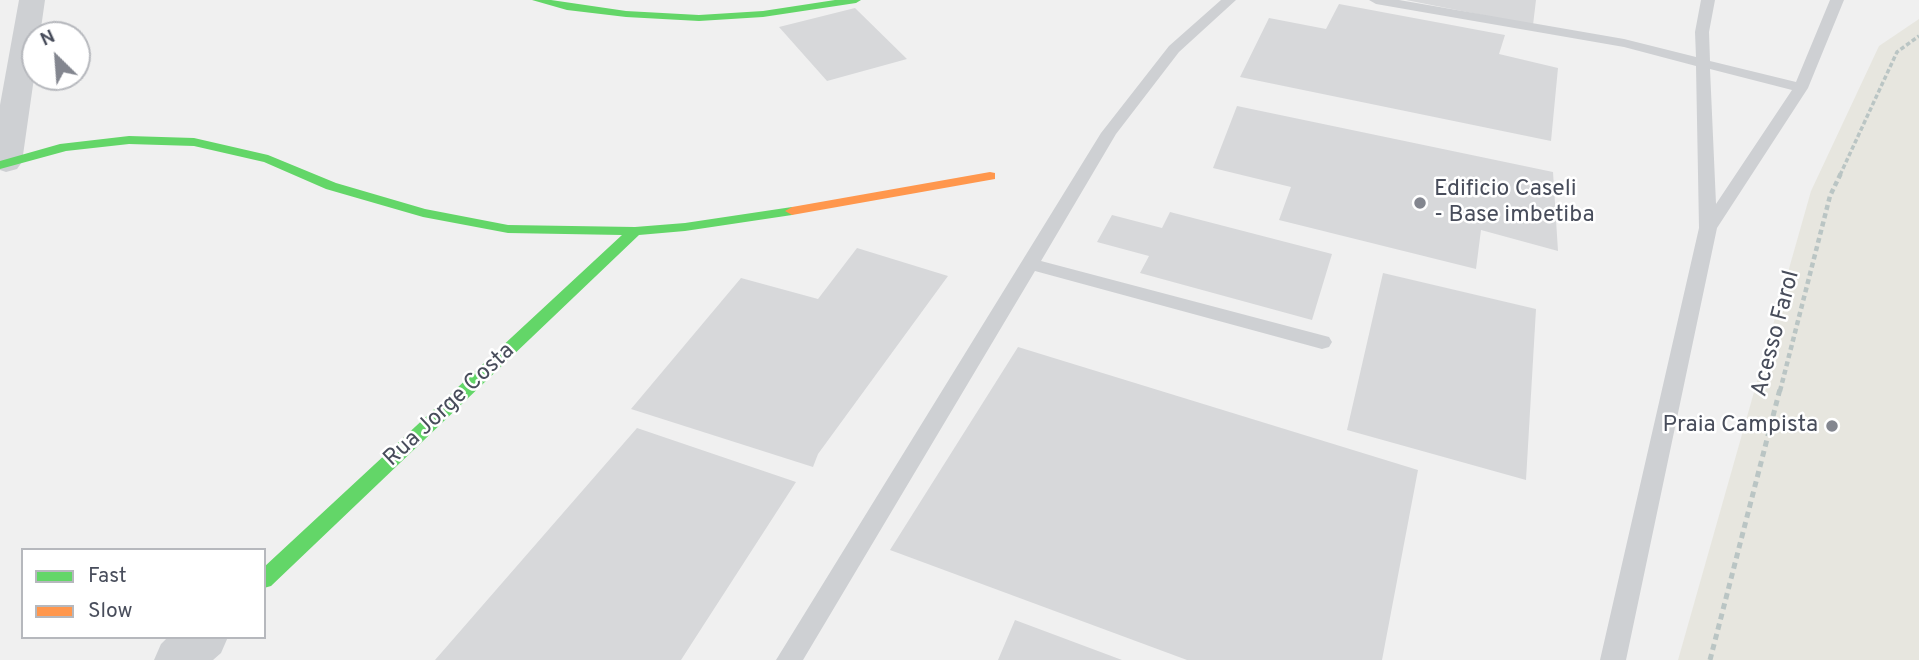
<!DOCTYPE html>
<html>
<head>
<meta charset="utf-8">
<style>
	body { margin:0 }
	#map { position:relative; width:1919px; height:660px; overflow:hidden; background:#f0f0f0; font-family:Overpass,sans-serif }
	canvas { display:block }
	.legend { position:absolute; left:21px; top:548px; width:245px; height:91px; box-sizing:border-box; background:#fff; border:2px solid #b6b8bd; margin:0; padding:9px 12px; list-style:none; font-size:21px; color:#484d5b }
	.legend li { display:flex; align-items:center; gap:14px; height:35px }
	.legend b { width:35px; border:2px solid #b6b8bd }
	.north { position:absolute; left:21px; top:21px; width:70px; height:70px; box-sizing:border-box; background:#fff; border:2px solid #b6b8bd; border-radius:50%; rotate:335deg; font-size:19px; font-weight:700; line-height:28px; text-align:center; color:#484d5b }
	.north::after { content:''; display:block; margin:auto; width:24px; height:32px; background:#83868f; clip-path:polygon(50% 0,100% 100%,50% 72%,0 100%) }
</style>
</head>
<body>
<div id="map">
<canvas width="1919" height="660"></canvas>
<ul class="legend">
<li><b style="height:9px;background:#63d668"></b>Fast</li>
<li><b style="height:9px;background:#ff974d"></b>Slow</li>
</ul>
<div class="north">N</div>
</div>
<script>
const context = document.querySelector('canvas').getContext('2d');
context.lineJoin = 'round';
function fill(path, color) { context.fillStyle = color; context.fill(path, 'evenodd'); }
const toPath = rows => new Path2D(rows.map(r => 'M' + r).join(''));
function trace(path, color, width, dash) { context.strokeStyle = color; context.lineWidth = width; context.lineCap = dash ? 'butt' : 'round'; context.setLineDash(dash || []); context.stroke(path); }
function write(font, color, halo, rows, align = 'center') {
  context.font = font + ' Overpass,sans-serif'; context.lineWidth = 5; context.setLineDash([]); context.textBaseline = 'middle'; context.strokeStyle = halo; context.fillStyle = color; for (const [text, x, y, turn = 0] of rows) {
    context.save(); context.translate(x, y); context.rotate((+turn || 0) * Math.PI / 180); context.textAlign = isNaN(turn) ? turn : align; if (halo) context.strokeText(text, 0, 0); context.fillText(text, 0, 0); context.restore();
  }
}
fill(toPath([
	[1919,19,1919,660,1678,660,1811,191,1879,46]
]), '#e7e6df');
fill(toPath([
	[1406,0,1536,0,1533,25],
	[1339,4,1505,35,1499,54,1558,68,1551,141,1240,77,1269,18,1326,29],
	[855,8,907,59,827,81,779,27],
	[1237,106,1553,172,1558,251,1481,230,1476,269,1279,220,1291,187,1213,168],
	[1170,212,1332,254,1312,320,1140,273,1149,256,1097,242,1112,215,1162,228],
	[857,248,948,276,818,454,813,467,631,409,741,278,818,299],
	[1383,273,1536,309,1526,480,1347,430],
	[1018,347,1418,470,1382,660,1187,660,890,550],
	[637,428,796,482,681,660,435,660],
	[1015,620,1122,660,998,660]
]), '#d7d8da');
trace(toPath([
	[1840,175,1897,52,1919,36]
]), '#bac5c4', 3.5, [4.5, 2.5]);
trace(toPath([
	[1780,391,1830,196,1841,173]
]), '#bac5c4', 4.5, [5, 3.5]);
trace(toPath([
	[1710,660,1780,389]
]), '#bac5c4', 5, [6, 4.5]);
fill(toPath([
	[1221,0,1236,0,1179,52,1116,134,1041,261,1329,337,1332,342,1329,347,1322,349,1035,271,803,660,776,660,1101,133,1169,46,1221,0],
	[1369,0,1399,0,1624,39,1696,57,1695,32,1701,0,1715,0,1709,32,1710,61,1796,82,1830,0,1844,0,1808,88,1717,228,1626,660,1600,660,1699,228,1696,66,1624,47,1376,4,1369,0],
	[1710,69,1792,90,1716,204,1710,69]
]), '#ced0d3');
fill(toPath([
	[19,0,45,0,40,35,35,35,35,71,22,162,17,169,6,172,0,170,0,105,19,0],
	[168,637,228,637,221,653,213,660,154,660,161,644,168,637]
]), '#ced0d3');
fill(toPath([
	[532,0,551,0,626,11,699,15,763,11,835,0,861,0,856,3,763,17,699,21,626,17,567,10,532,0],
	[129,136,194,138,268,155,336,183,425,209,508,225,635,227,685,223,792,207,799,211,792,215,685,231,639,235,271,586,264,588,264,567,622,235,508,233,423,217,326,189,264,162,194,146,129,144,66,151,0,169,0,161,60,144,129,136]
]), '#63d668');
fill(toPath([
	[990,172,995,173,995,179,792,215,785,211,792,207,990,172]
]), '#ff974d');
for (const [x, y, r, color] of [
	[1420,203,7,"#83868f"],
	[1832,426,7,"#83868f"]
]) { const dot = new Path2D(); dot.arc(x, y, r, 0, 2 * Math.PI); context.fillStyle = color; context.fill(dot); trace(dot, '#fff', 2.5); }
write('23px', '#484d5b', '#fff', [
	["Edificio Caseli",1434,190],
	["- Base imbetiba",1434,216],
	["Praia Campista",1818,426,"right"]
], 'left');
write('23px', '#484d5b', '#fff', [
	["Acesso Farol",1777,334,-75],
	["Rua Jorge Costa",450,406,-43]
]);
</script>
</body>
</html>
